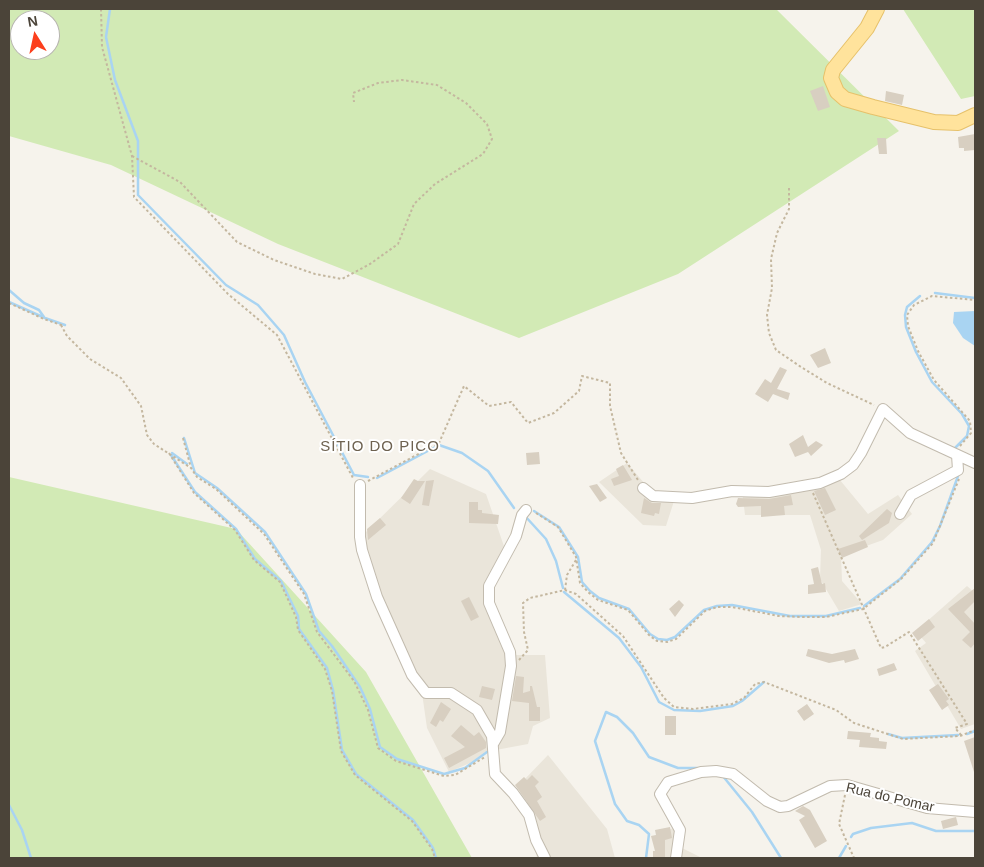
<!DOCTYPE html>
<html>
<head>
<meta charset="utf-8">
<style>
	body { margin:0 }
	#map { position:relative; width:984px; height:867px; overflow:hidden; background:#f6f3ec; font-family:Arial,sans-serif }
	canvas { display:block }
	.frame { position:absolute; inset:0; border:10px solid #4b4439; pointer-events:none }
	.north { position:absolute; left:10px; top:10px; width:50px; height:50px; box-sizing:border-box; background:#fff; border:1px solid #b7b4b0; border-radius:50%; rotate:350deg; font-size:14px; font-weight:700; line-height:20px; text-align:center; color:#4b4439 }
	.north::after { content:''; display:block; margin:auto; width:18px; height:22px; background:#fc3f1d; clip-path:polygon(50% 0,100% 100%,50% 72%,0 100%) }
</style>
</head>
<body>
<div id="map">
<canvas width="984" height="867"></canvas>
<div class="frame"></div>
<div class="north">N</div>
</div>
<script>
const context = document.querySelector('canvas').getContext('2d');
context.lineJoin = 'round';
function fill(path, color) { context.fillStyle = color; context.fill(path, 'evenodd'); }
const toPath = rows => new Path2D(rows.map(r => 'M' + r).join(''));
function trace(path, color, width, dash) { context.strokeStyle = color; context.lineWidth = width; context.lineCap = dash ? 'butt' : 'round'; context.setLineDash(dash || []); context.stroke(path); }
function write(font, color, halo, rows, align = 'center') {
  context.font = font + ' Arial,sans-serif'; context.lineWidth = 4; context.setLineDash([]); context.textBaseline = 'middle'; context.strokeStyle = halo; context.fillStyle = color; for (const [text, x, y, turn = 0] of rows) {
    context.save(); context.translate(x, y); context.rotate((+turn || 0) * Math.PI / 180); context.textAlign = isNaN(turn) ? turn : align; if (halo) context.strokeText(text, 0, 0); context.fillText(text, 0, 0); context.restore();
  }
}
fill(toPath([
	[627,463,657,498,674,501,666,526,643,525,599,482],
	[430,469,486,494,507,555,489,597,514,655,545,655,550,718,533,726,528,744,485,752,470,763,449,772,427,728,422,693,364,552,365,533],
	[835,474,868,514,898,495,912,514,883,540,841,555,842,581,862,604,839,611,820,579,821,550,810,515,745,515,742,490,806,483],
	[967,586,975,593,975,724,961,729,915,651,926,643,916,631],
	[548,755,607,829,615,858,537,858,523,781],
	[677,827,682,848,702,858,654,858,658,833]
]), '#eae5da');
fill(toPath([
	[9,9,776,9,899,131,678,274,519,338,278,244,111,165,9,136],
	[20,20,50,20,50,50,20,50],
	[903,9,975,9,975,96,961,99],
	[9,477,236,529,366,672,472,858,9,858]
]), '#d2eab5');
fill(toPath([
	[975,311,975,346,963,338,953,323,954,312]
]), '#a9d4f2');
trace(toPath([
	[110,9,106,37,115,80,138,141,138,195,226,285,258,305,284,335,305,382,354,475,368,477],
	[9,290,24,303,39,310,44,317],
	[935,293,975,298],
	[920,296,907,307,905,315,906,327,916,352,932,382,962,414,969,426,967,436,953,450],
	[9,302,45,318,65,325],
	[184,438,195,473,217,488,265,532,306,594,319,631,332,646,360,687,370,709,380,747,397,759,444,774,465,768,487,752],
	[172,453,187,464],
	[171,455,195,492,236,529,255,559,281,581,298,616,299,629,327,668,333,690,342,750,356,774,413,820,433,848,436,858],
	[377,478,439,445,462,453,488,471,514,508],
	[534,511,559,527,578,557,582,582,590,591,599,598,629,609,650,634,658,639,667,640,675,637,704,610,717,606,732,605,790,616,826,616,860,608],
	[525,516,546,539,556,561,563,588],
	[564,592,619,638,641,667,659,702,674,710,700,711,733,706,742,701,764,682],
	[864,606,900,579,932,542,940,526,958,476],
	[888,734,902,738,958,735],
	[967,734,975,731],
	[722,775,752,812,781,858],
	[9,805,22,830,31,858],
	[851,837,853,834,871,828,912,823,936,831,975,831],
	[646,858,649,834,639,825,627,821,615,804,595,741,606,712,617,717,633,733,649,757,678,768,697,768],
	[839,858,846,846]
]), '#a9d4f2', 2.5);
fill(toPath([
	[823,86,830,107,818,111,810,91],
	[886,91,904,95,902,105,885,101],
	[975,134,975,150,964,151,964,148,959,148,958,137],
	[877,138,886,138,887,154,879,154],
	[825,348,831,363,818,368,810,355],
	[780,367,787,370,777,389,790,393,788,400,773,394,768,402,755,394,765,379,771,383],
	[803,435,808,447,816,441,823,445,811,456,808,452,795,457,789,444],
	[539,452,540,464,527,465,526,453],
	[623,465,632,480,614,486,611,479,619,476,616,469],
	[414,479,418,481,425,481,410,504,401,498],
	[434,480,429,506,422,505,426,481],
	[597,484,607,498,600,502,589,486],
	[825,488,836,510,825,515,814,491],
	[791,495,793,505,784,506,785,515,761,517,761,506,738,507,736,504,738,498,769,499],
	[644,498,652,503,661,503,659,514,655,513,654,516,641,513],
	[469,502,478,502,478,510,482,510,482,513,499,515,498,524,469,523],
	[887,509,892,513,889,523,862,540,859,536],
	[380,518,386,525,368,540,367,529],
	[865,540,868,547,842,558,838,549],
	[818,567,822,584,825,583,826,592,808,594,808,585,814,584,811,569],
	[975,588,975,601,964,612,975,624,975,643,971,648,962,640,970,632,948,609],
	[469,597,479,617,471,621,461,601],
	[679,600,684,605,675,617,669,609],
	[929,619,935,627,918,641,912,633],
	[808,649,832,654,855,649,859,659,845,663,844,660,829,663,806,656],
	[894,663,897,670,879,676,877,669],
	[516,676,524,677,523,693,530,691,530,686,532,686,537,707,540,707,540,721,529,721,529,703,512,701],
	[938,684,949,699,946,701,949,705,942,710,929,690],
	[482,686,495,689,492,700,479,697],
	[441,702,451,709,443,722,440,720,436,727,430,723],
	[807,704,814,714,804,721,797,711],
	[665,716,676,716,676,735,665,735],
	[461,725,474,736,479,732,486,742,486,748,449,768,444,758,465,747,451,736],
	[848,731,871,733,870,737,879,738,879,741,887,742,886,749,859,747,860,740,847,739],
	[975,737,975,772,974,772,964,741],
	[532,775,539,782,535,786,542,797,537,801,546,817,540,821,515,785,524,777,527,780],
	[803,806,810,810,827,841,815,848,799,820,805,816,795,811],
	[956,817,958,825,943,829,941,821],
	[670,827,672,838,665,840,665,858,653,858,653,851,655,851,651,836,656,835,655,830]
]), '#d8cfc1');
const minor = toPath([
	[360,485,360,537,362,550,377,597,412,675,426,693,451,693,477,710,492,736,495,774,513,793,529,815,536,840,545,858],
	[643,488,653,496,692,498,732,491,769,492,820,483,841,474,853,465,861,453,883,409,910,433,975,463],
	[900,514,911,495,958,470,957,455],
	[493,744,500,732,511,666,510,652,489,603,489,586,516,536,522,515,526,510],
	[676,858,680,830,660,794,668,782,701,772,716,771,733,774,767,801,780,807,788,806,830,786,847,785,927,808,975,812]
]);
const major = toPath([
	[877,9,867,28,833,70,831,78,837,92,845,99,873,107,934,122,958,123,975,115]
]);
trace(minor, '#c2bbae', 12);
trace(major, '#e6c16a', 16);
trace(toPath([
	[101,9,102,47,132,156,134,197,228,294,277,335,353,478],
	[132,156,180,182,237,242,274,260,315,274,342,279,370,264,398,244,414,204,435,184,483,154,492,139,487,124,466,103,437,85,402,80,378,83,353,93,354,102],
	[789,188,789,209,777,233,771,259,772,288,767,315,769,333,776,350,801,367,827,383,874,405],
	[9,303,44,319,64,326],
	[61,325,67,336,90,359,121,378,141,406,147,435,154,444,191,468,197,477,216,489,264,534,304,594,317,632,354,681,368,710,378,748,396,761,444,776,455,775,485,757],
	[183,438,191,468],
	[960,446,971,433,970,421,934,380,918,351,908,326,907,315,914,305,932,296,975,300],
	[169,453,194,493,235,530,254,560,280,582,296,617,298,630,325,669,332,691,341,751,355,775,412,821,432,849,435,858],
	[368,481,439,443,464,386,489,406,511,402,528,423,554,413,579,391,582,376,610,383,610,406,621,453,638,480],
	[813,493,881,648,885,647,909,632,967,724,955,728,961,735],
	[536,513,558,527,576,557,580,583,588,592,598,600,628,610,649,635,657,641,667,642,676,639,705,611,717,607,732,607,779,616,802,617,826,617,863,609,901,579,933,543,959,479],
	[565,590,567,575,576,560],
	[519,660,528,650,524,632,523,603,530,598,565,590,576,594,623,636,664,698,674,707,693,709,732,704,744,698,755,684,764,682,836,710,854,723,903,739,960,736,975,730],
	[845,795,839,824,854,858]
]), '#c4b79f', 2, [2.5, 2.5]);
trace(minor, '#fff', 10);
trace(major, '#ffe39c', 14);
write('14px', '#4b4439', '#fff', [
	["Rua do Pomar",890,798,13]
]);
context.letterSpacing = '1px';
write('15px', '#6e6250', '#fff', [
	["SÍTIO DO PICO",380,447]
]);
context.letterSpacing = '0px';
</script>
</body>
</html>
